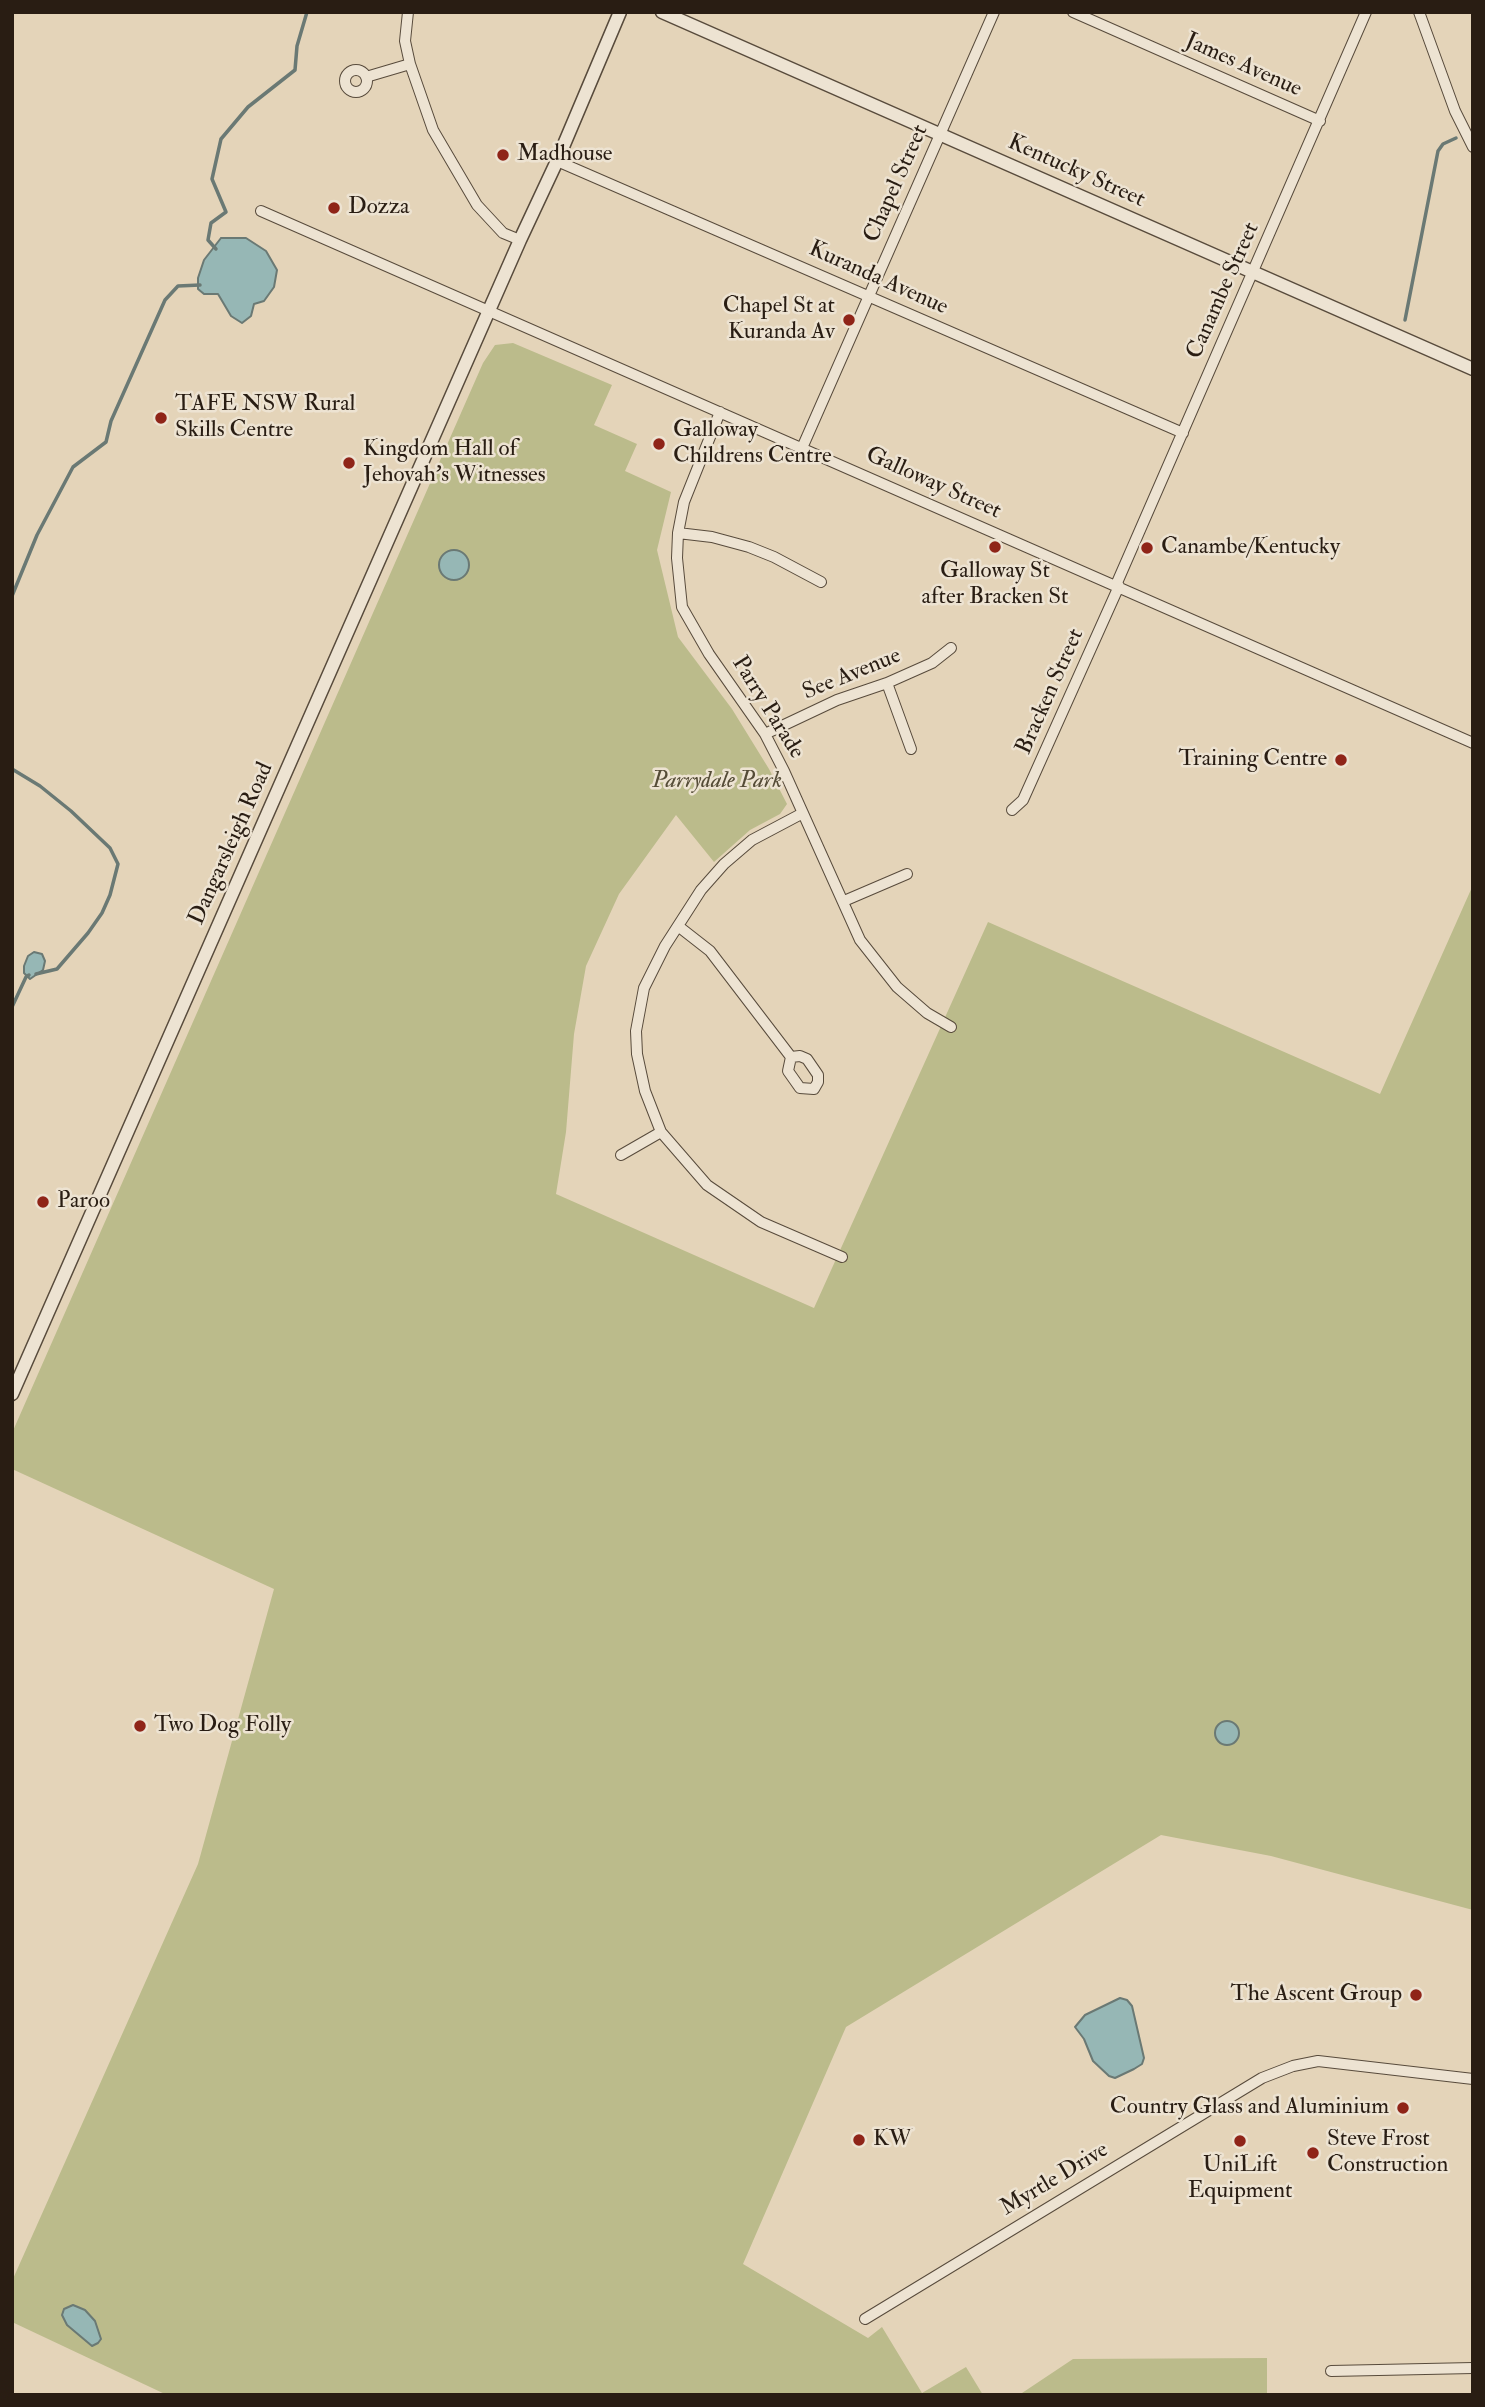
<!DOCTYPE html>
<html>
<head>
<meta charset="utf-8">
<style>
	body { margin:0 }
	#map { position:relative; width:1485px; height:2407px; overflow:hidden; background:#e4d4b9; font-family:"IM FELL Double Pica",serif }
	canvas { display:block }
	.frame { position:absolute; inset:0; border:14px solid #291d13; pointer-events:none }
</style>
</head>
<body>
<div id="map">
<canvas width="1485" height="2407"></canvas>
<div class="frame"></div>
</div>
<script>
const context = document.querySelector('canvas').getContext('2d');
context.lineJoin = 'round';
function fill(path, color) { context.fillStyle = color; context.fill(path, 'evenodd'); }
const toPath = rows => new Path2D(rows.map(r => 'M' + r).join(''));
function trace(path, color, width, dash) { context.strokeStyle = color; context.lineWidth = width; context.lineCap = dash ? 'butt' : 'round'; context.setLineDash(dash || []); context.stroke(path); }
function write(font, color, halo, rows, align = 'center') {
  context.font = font + ' "IM FELL Double Pica",serif'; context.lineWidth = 5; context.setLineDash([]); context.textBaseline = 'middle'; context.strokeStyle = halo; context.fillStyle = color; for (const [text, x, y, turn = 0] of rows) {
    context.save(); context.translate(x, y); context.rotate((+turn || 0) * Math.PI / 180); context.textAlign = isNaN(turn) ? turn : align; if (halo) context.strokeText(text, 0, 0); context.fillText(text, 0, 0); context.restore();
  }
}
fill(toPath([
	[513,343,612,385,594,425,637,444,625,471,671,492,657,550,678,637,732,709,769,769,787,804,780,814,750,830,714,862,676,815,619,894,586,966,574,1034,566,1132,556,1194,814,1308,988,922,1380,1094,1473,885,1473,1910,1271,1856,1161,1835,846,2027,743,2264,868,2338,882,2327,922,2393,966,2367,983,2395,167,2395,12,2322,12,2281,198,1864,274,1589,12,1469,12,1433,483,363,495,345],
	[1267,2358,1267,2395,1019,2395,1073,2359]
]), '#bbbb8b');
const water = toPath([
	[221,238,246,238,266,251,277,270,274,287,264,301,254,304,251,316,242,323,231,316,218,294,204,294,198,289,198,278,204,260,221,238],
	'439 565a15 15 0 1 1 30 0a15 15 0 1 1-30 0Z',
	[34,952,42,954,45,961,43,970,30,979,24,973,24,966,28,956,34,952],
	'1215 1733a12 12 0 1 1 24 0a12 12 0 1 1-24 0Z',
	[1120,1998,1127,2000,1132,2006,1144,2058,1142,2064,1134,2069,1115,2078,1109,2076,1093,2061,1084,2039,1075,2027,1085,2015,1120,1998],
	[73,2305,85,2310,95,2321,101,2339,98,2343,92,2346,67,2325,62,2315,64,2309,73,2305]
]);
fill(water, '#96b7b5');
trace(water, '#6a7974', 2);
trace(toPath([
	[1473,129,1473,128],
	[216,249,208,240,211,223,226,212,212,179,221,139,248,107,295,70,297,46,307,12],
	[1405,320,1438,151,1443,144,1456,138],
	[12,596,37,535,73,467,106,442,111,421,165,300,178,286,200,285],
	[12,769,40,786,71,811,110,848,118,864,110,895,102,913,88,933,57,969,36,974],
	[12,1007,26,977,29,975],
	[12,1094,12,1100]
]), '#6a7974', 3.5);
const minor = toPath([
	[408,12,405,41,410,64,433,130,477,205,503,233,520,240],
	[1073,12,1320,121],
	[1419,12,1455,111,1473,147],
	'345 81a11 11 0 1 1 22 0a11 11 0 1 1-22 0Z',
	[366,77,410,64],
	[557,161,1183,433],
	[261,211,1473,743],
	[720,412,684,502,678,533,677,558,682,607,709,654,765,734,784,771,860,940,897,987,927,1013,951,1027],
	[802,448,994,12],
	[678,533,712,537,749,547,774,557,821,582],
	[1116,585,1366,12],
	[887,683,911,749],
	[765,734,837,700,887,683,932,663,951,648],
	[1012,810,1023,800,1119,586],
	[803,813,752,840,724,864,701,890,665,946,644,988,636,1031,637,1054,645,1091,661,1132,707,1185,761,1222,842,1257],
	[844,901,907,874],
	[678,926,710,951,791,1057,800,1056,807,1059,818,1075,818,1082,814,1089,800,1088,788,1071,791,1057],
	[621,1155,661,1132],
	[865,2319,1262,2078,1293,2066,1318,2061,1473,2079],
	[1331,2371,1473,2368]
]);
const tertiary = toPath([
	[662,12,1473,369],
	[12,1394,520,240,557,161,620,12]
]);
trace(minor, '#584b3c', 12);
trace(tertiary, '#584b3c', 15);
trace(minor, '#ede3d2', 10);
trace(tertiary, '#ede3d2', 12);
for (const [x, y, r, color] of [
	[503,155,7,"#8f2418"],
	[334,208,7,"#8f2418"],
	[849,320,7,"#8f2418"],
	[161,418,7,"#8f2418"],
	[659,444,7,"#8f2418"],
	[349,463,7,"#8f2418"],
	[995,547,7,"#8f2418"],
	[1147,548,7,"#8f2418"],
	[1341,760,7,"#8f2418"],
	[43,1202,7,"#8f2418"],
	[140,1726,7,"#8f2418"],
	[1416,1995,7,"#8f2418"],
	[1403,2108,7,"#8f2418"],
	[859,2140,7,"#8f2418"],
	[1240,2141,7,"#8f2418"],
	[1313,2153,7,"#8f2418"]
]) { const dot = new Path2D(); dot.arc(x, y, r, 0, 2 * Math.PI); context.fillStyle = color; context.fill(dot); trace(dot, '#ede3d2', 2.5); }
write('23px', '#291d13', '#ede3d2', [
	["James Avenue",1243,66,24],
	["Kentucky Street",1076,172,24],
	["Chapel Street",897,184,-66],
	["Kuranda Avenue",878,279,24],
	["Canambe Street",1224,291,-66],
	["Galloway Street",933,484,24],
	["See Avenue",852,675,-22],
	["Bracken Street",1051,692,-66],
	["Parry Parade",767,708,58],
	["Dangarsleigh Road",232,844,-66],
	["Myrtle Drive",1055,2180,-31]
]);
write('23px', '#291d13', '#ede3d2', [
	["Madhouse",517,155],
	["Dozza",348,208],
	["Chapel St at",835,307,"right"],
	["Kuranda Av",835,333,"right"],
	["TAFE NSW Rural",175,405],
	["Skills Centre",175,431],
	["Galloway",673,431],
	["Childrens Centre",673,457],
	["Kingdom Hall of",363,450],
	["Jehovah's Witnesses",363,476],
	["Canambe/Kentucky",1161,548],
	["Galloway St",995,572,"center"],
	["after Bracken St",995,598,"center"],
	["Training Centre",1327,760,"right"],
	["Paroo",57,1202],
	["Two Dog Folly",154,1726],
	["The Ascent Group",1402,1995,"right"],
	["Country Glass and Aluminium",1389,2108,"right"],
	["KW",873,2140],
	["Steve Frost",1327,2140],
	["Construction",1327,2166],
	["UniLift",1240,2166,"center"],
	["Equipment",1240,2192,"center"]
], 'left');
write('italic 23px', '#554c37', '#ede3d2', [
	["Parrydale Park",717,782]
]);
</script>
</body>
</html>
